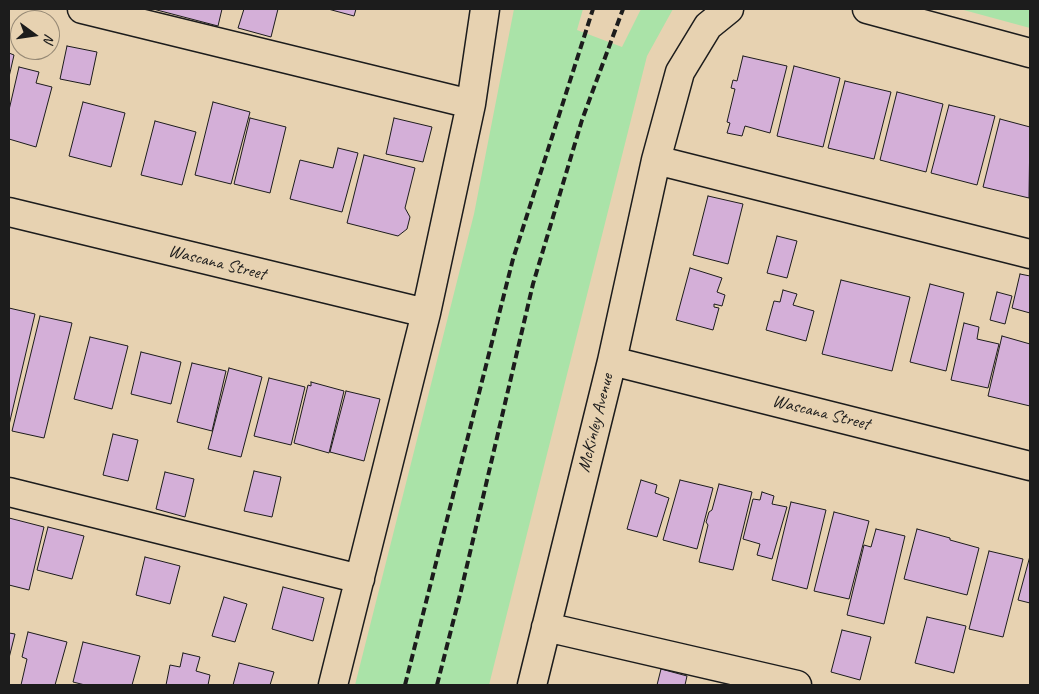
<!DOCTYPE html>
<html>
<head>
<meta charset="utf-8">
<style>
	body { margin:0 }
	#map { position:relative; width:1039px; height:694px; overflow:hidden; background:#e7d2b1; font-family:Caveat,sans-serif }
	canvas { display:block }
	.frame { position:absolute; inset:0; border:10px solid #1c1c1c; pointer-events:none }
	.north { position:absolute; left:10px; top:10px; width:50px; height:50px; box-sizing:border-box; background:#e7d2b1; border:1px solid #968975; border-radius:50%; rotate:104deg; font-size:14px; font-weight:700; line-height:20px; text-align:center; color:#1c1c1c }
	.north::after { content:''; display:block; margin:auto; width:18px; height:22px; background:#1c1c1c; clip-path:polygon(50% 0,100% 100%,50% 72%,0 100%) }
</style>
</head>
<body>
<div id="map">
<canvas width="1039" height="694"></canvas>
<div class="frame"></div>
<div class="north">N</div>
</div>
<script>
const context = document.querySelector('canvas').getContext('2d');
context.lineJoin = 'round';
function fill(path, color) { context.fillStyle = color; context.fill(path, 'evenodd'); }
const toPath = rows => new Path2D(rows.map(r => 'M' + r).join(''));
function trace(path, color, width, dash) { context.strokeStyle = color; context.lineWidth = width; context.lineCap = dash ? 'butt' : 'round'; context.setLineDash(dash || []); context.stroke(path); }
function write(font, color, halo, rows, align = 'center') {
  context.font = font + ' Caveat,sans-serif'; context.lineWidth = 4.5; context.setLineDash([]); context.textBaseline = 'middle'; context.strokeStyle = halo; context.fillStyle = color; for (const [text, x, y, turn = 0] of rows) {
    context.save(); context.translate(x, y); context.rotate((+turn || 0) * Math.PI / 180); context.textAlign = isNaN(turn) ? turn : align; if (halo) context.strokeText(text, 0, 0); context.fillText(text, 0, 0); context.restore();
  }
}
fill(toPath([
	[514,9,583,9,577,30,622,47,641,9,673,9,647,56,489,685,355,685,474,214],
	[960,9,1030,9,1030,28]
]), '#aae3a8');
const building = toPath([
	[153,9,222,9,218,26,153,9],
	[244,9,278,9,271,37,238,28,244,9],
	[328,9,356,9,354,16,328,9],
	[67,46,97,52,90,85,60,79,67,46],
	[9,53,14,55,9,77,9,53],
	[743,56,787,66,770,133,745,126,742,136,727,133,730,123,727,122,735,89,731,88,733,80,737,81,743,56],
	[794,66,840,78,823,147,777,136,794,66],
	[19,67,39,72,36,83,52,87,36,147,9,139,9,110,19,67],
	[845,81,891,92,874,159,828,148,845,81],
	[897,92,943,104,926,172,880,160,897,92],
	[83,102,125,113,111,167,69,156,83,102],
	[213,102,250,112,231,184,195,175,213,102],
	[949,105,995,116,977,185,931,173,949,105],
	[250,118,286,127,270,193,234,184,250,118],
	[394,118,432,127,423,162,386,154,394,118],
	[1000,119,1030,127,1029,198,983,187,1000,119],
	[155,121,196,132,182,185,141,175,155,121],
	[338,148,358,153,342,212,290,199,300,160,333,168,338,148],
	[364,155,415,168,405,208,410,217,407,229,398,236,347,223,364,155],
	[708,196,743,204,728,264,693,255,708,196],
	[777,236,797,241,787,278,767,273,777,236],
	[690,268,722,278,717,292,725,295,722,306,714,304,714,307,719,308,713,330,676,320,690,268],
	[1020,274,1030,276,1030,313,1012,308,1020,274],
	[841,280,910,297,892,371,822,354,841,280],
	[930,284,964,293,946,371,910,362,930,284],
	[783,290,797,294,793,305,814,311,806,341,766,330,774,301,780,302,783,290],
	[997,292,1012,296,1005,324,990,320,997,292],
	[9,308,35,314,9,425,9,308],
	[40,316,72,323,44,438,12,431,40,316],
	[964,323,979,327,977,339,999,344,988,388,951,380,964,323],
	[1002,336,1030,344,1030,406,988,396,1002,336],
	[90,337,128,346,112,409,74,399,90,337],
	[141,352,181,362,171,404,131,394,141,352],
	[192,363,226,371,212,431,177,422,192,363],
	[229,368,262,377,241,457,208,449,229,368],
	[269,378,305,387,291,445,254,436,269,378],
	[311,382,344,391,329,453,294,443,308,385,311,386,311,382],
	[346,391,380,399,364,461,330,452,346,391],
	[113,434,138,440,128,481,103,475,113,434],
	[254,471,281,477,272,517,244,511,254,471],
	[165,472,194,479,185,517,156,509,165,472],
	[641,480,657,485,655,493,669,498,657,537,627,529,641,480],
	[680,480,713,488,697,549,663,540,680,480],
	[719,484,752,492,733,570,699,562,708,525,706,522,709,512,712,510,719,484],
	[762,492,774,496,772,504,787,507,772,559,757,555,760,544,743,539,753,499,760,500,762,492],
	[791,502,826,510,807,589,772,580,791,502],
	[834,512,869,521,849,599,814,591,834,512],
	[9,518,44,527,29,590,9,585,9,518],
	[48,527,84,536,72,579,37,570,48,527],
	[876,529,905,536,884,624,847,615,864,545,871,547,876,529],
	[917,529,950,538,950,540,979,548,967,595,904,579,917,529],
	[989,551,1023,559,1003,637,969,629,989,551],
	[1030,556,1030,603,1018,600,1030,556],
	[145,557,180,566,170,604,136,595,145,557],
	[283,587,324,598,313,641,272,629,283,587],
	[224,597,247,604,235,642,212,636,224,597],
	[927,617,966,626,954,673,915,663,927,617],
	[842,630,871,637,860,680,831,672,842,630],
	[28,632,67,642,55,685,21,685,27,659,22,657,28,632],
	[9,633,15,634,9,658,9,633],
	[83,642,140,656,132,685,85,685,73,682,83,642],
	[183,653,200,657,196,671,210,675,208,685,166,685,170,665,180,667,183,653],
	[239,663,274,672,270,685,233,685,239,663],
	[661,669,687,676,685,685,657,685,661,669]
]);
fill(building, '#d4afd8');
trace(building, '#1c1c1c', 1);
const minor = toPath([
	[82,9,471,104],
	[867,9,1030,53],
	[656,160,1030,254],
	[9,212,426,313],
	[612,361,1030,466],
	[9,492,360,579],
	[546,627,797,685],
	[333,685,426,313,471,104,485,9],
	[532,685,612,361,656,160,680,72,708,26,729,9]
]);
trace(minor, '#1c1c1c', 31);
trace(minor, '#e7d2b1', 28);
trace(toPath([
	[405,685,513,259,593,9],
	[437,685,461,591,533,284,582,120,623,9]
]), '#1c1c1c', 4, [8, 4]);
write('18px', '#1c1c1c', '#e7d2b1', [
	["Wascana Street",217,263,14],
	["Wascana Street",821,413,14],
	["McKinley Avenue",596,423,-76]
]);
</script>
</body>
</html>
